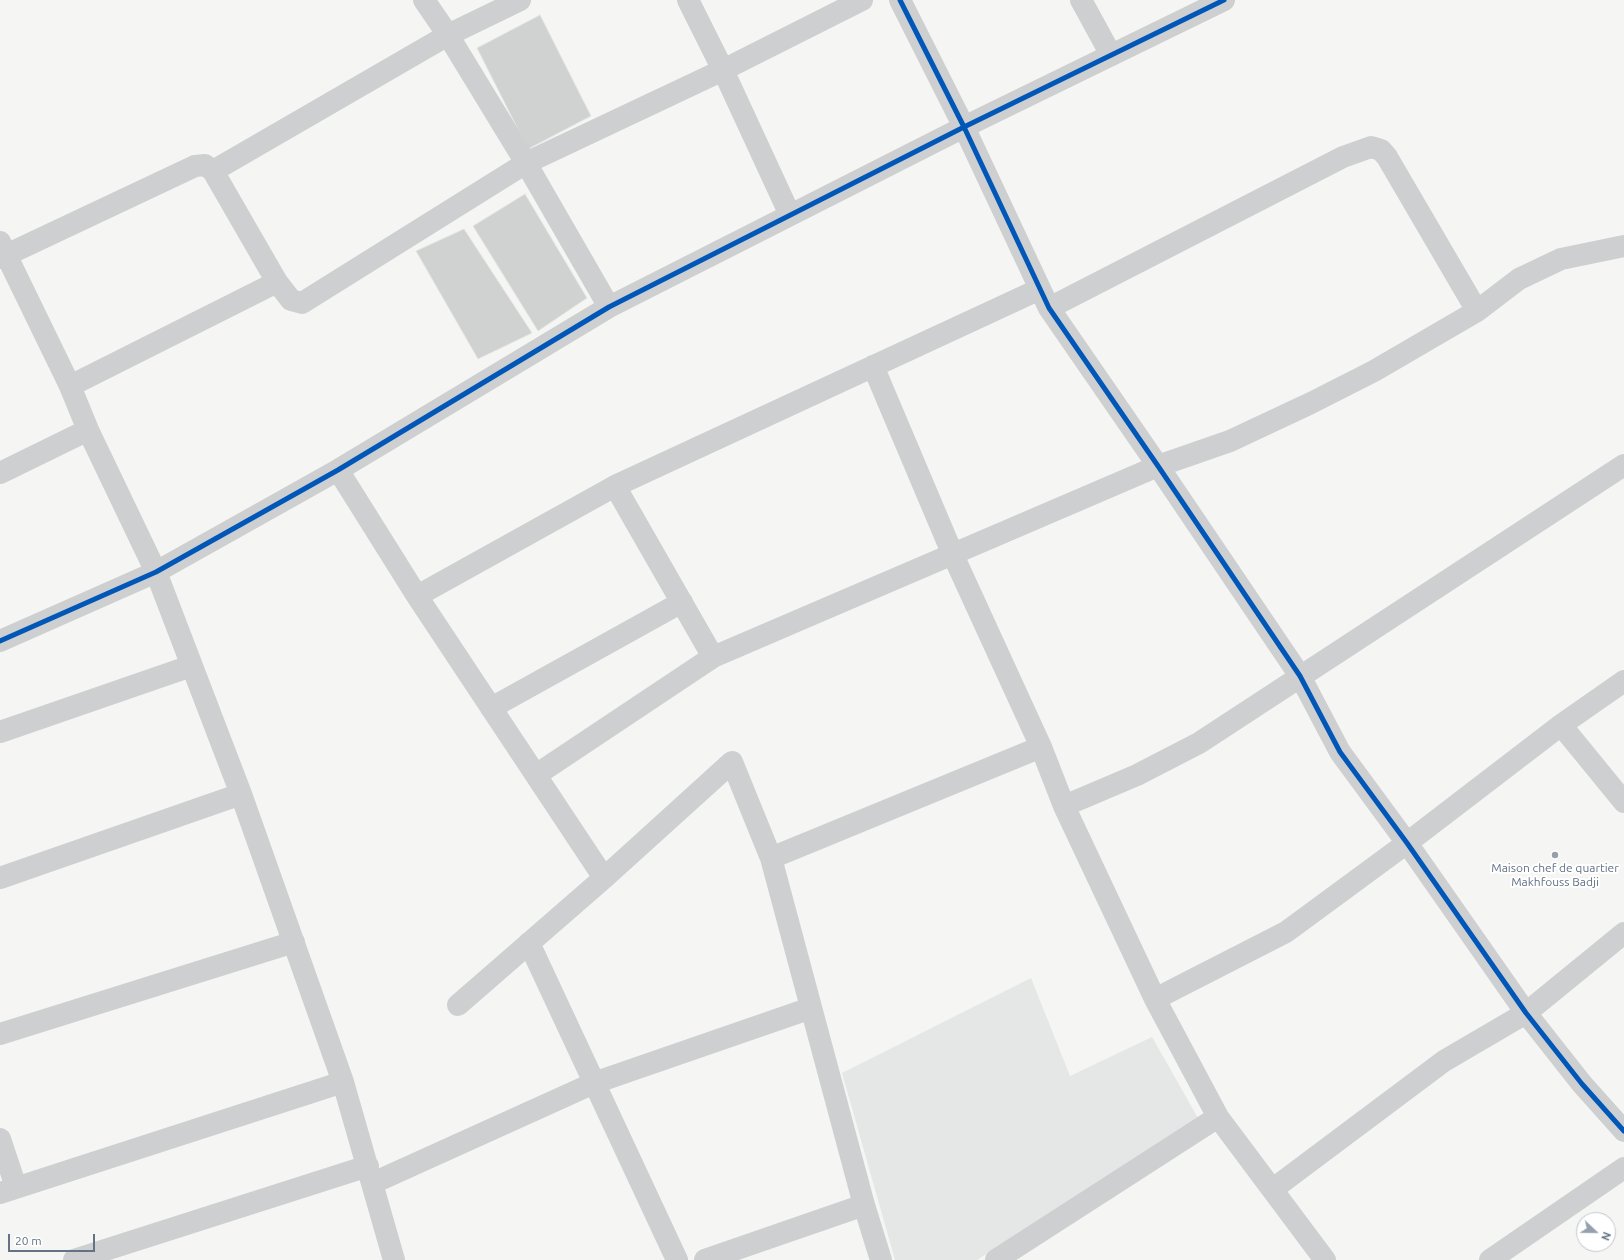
<!DOCTYPE html>
<html>
<head>
<meta charset="utf-8">
<style>
	body { margin:0 }
	#map { position:relative; width:1624px; height:1260px; overflow:hidden; background:#f5f5f3; font-family:Ubuntu,sans-serif }
	canvas { display:block }
	.north { position:absolute; left:1576px; top:1212px; width:40px; height:40px; box-sizing:border-box; background:#fff; border:1px solid #c1c7ce; border-radius:50%; rotate:112deg; font-size:11px; font-weight:700; line-height:16px; text-align:center; color:#637285 }
	.north::after { content:''; display:block; margin:auto; width:14px; height:18px; background:#96a0ac; clip-path:polygon(50% 0,100% 100%,50% 72%,0 100%) }
	.scale { position:absolute; left:8px; top:1234px; width:87px; height:18px; box-sizing:border-box; border:2px solid #637285; border-top:0; padding-left:5px; font-size:12px; line-height:14px; white-space:nowrap; color:#637285; -webkit-text-stroke:3px #fff; paint-order:stroke }
</style>
</head>
<body>
<div id="map">
<canvas width="1624" height="1260"></canvas>
<div class="north">N</div>
<div class="scale">20 m</div>
</div>
<script>
const context = document.querySelector('canvas').getContext('2d');
context.lineJoin = 'round';
function fill(path, color) { context.fillStyle = color; context.fill(path, 'evenodd'); }
const toPath = rows => new Path2D(rows.map(r => 'M' + r).join(''));
function trace(path, color, width, dash) { context.strokeStyle = color; context.lineWidth = width; context.lineCap = dash ? 'butt' : 'round'; context.setLineDash(dash || []); context.stroke(path); }
function write(font, color, halo, rows, align = 'center') {
  context.font = font + ' Ubuntu,sans-serif'; context.lineWidth = 4; context.setLineDash([]); context.textBaseline = 'middle'; context.strokeStyle = halo; context.fillStyle = color; for (const [text, x, y, turn = 0] of rows) {
    context.save(); context.translate(x, y); context.rotate((+turn || 0) * Math.PI / 180); context.textAlign = isNaN(turn) ? turn : align; if (halo) context.strokeText(text, 0, 0); context.fillText(text, 0, 0); context.restore();
  }
}
fill(toPath([
	[1031,978,1070,1076,1152,1037,1198,1118,977,1260,895,1260,842,1073]
]), '#e5e7e6');
const building = toPath([
	[540,15,591,116,528,149,477,48,540,15],
	[525,194,587,298,538,331,473,226,525,194],
	[464,229,532,333,478,359,416,251,464,229]
]);
fill(building, '#d0d1d1');
trace(building, '#e4e4e3', 1);
trace(toPath([
	[424,0,448,35,526,163,609,307],
	[688,0,723,70,790,215],
	[900,0,964,127,1049,308,1158,466,1300,676,1340,752,1407,843,1526,1013,1582,1084,1624,1131],
	[1081,0,1111,55],
	[213,171,448,35,520,0],
	[0,242,70,386,88,430,156,572,241,794,343,1082,394,1260],
	[0,258,195,166,205,165,213,171,277,282,291,300,302,303,526,163,723,70,862,0],
	[1049,308,1343,157,1371,147,1381,150,1387,157,1477,311],
	[873,366,953,555,1041,747,1064,806,1155,999,1218,1117,1325,1260],
	[70,386,277,282],
	[338,470,417,596,604,878],
	[0,473,88,430],
	[615,486,713,657,1158,466,1230,441,1311,403,1374,371,1477,311,1519,279,1561,259,1624,246],
	[417,596,615,486,1040,289],
	[0,641,156,572,338,470,609,307,964,127,1224,0],
	[491,708,682,602],
	[1561,725,1624,802],
	[0,732,191,666],
	[536,775,713,657],
	[1064,806,1137,775,1199,743,1624,465],
	[771,858,1041,747],
	[0,878,241,794],
	[529,943,677,1260],
	[1155,999,1286,932,1407,843,1561,725,1624,681],
	[458,1005,604,878,732,762,771,858,864,1205,881,1260],
	[0,1034,294,942],
	[0,1139,16,1187],
	[373,1183,594,1083,811,1008],
	[1273,1189,1444,1061,1526,1013,1624,933],
	[0,1193,343,1082],
	[74,1260,368,1166],
	[705,1260,864,1205],
	[996,1260,1218,1117],
	[1490,1260,1624,1168]
]), '#cecfd0', 22);
trace(toPath([
	[900,0,964,127,1049,308,1158,466,1300,676,1340,752,1407,843,1526,1013,1582,1084,1624,1131],
	[0,641,156,572,338,470,609,307,964,127,1224,0]
]), '#0057b8', 5);
for (const [x, y, r, color] of [
	[1555,855,4,"#96a0ac"]
]) { const dot = new Path2D(); dot.arc(x, y, r, 0, 2 * Math.PI); context.fillStyle = color; context.fill(dot); trace(dot, '#fff', 1.5); }
write('12px', '#637285', '#fff', [
	["Maison chef de quartier",1555,868],
	["Makhfouss Badji",1555,882]
]);
</script>
</body>
</html>
